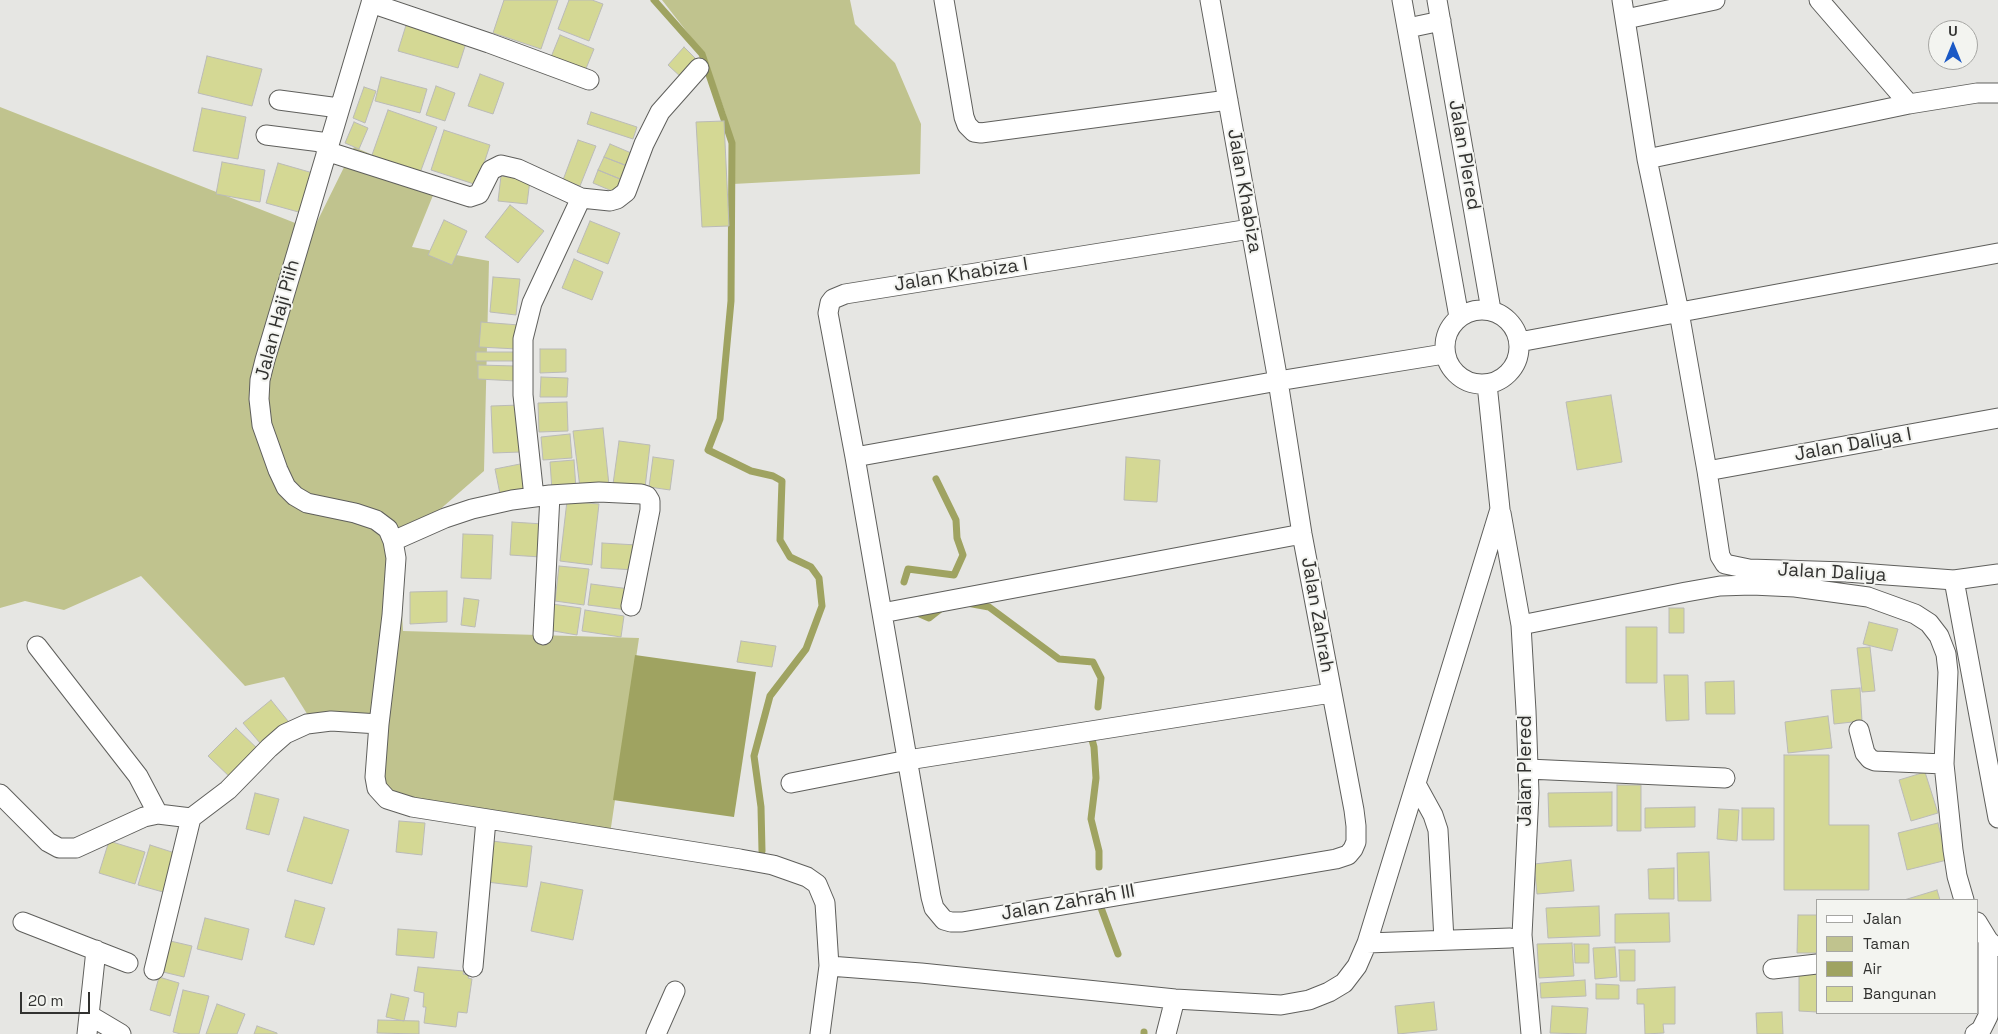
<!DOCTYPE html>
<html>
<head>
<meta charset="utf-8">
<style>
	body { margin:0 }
	#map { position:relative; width:1998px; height:1034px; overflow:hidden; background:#e6e6e3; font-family:"Space Grotesk",sans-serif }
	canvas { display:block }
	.legend { position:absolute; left:1816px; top:899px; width:162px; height:115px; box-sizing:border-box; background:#f3f4f0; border:1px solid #a6a6a3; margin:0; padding:6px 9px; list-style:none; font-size:15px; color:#323230 }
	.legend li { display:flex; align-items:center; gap:10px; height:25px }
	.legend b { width:25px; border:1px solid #a6a6a3 }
	.north { position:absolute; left:1928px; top:20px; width:50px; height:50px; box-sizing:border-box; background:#f3f4f0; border:1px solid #a6a6a3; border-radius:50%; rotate:0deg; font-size:14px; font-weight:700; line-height:20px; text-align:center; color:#323230 }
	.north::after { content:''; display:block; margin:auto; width:18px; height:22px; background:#1b59c5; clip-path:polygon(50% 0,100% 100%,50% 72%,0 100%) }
	.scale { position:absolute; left:20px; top:992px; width:70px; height:22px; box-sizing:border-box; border:2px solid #323230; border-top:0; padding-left:6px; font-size:15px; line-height:18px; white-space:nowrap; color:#323230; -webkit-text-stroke:4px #f3f4f0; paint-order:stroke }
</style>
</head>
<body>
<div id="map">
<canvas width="1998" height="1034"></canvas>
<ul class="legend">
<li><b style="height:6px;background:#fff"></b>Jalan</li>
<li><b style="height:14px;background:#c0c38e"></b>Taman</li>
<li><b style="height:14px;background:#9fa361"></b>Air</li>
<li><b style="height:14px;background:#d4d894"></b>Bangunan</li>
</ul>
<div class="north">U</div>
<div class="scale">20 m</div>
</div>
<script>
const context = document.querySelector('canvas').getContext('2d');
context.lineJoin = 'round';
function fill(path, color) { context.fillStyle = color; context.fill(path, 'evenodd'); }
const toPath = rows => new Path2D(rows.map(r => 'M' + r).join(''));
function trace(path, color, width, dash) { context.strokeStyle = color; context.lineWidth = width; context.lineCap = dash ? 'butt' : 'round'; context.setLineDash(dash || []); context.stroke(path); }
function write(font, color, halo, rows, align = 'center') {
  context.font = font + ' "Space Grotesk",sans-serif'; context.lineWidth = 4; context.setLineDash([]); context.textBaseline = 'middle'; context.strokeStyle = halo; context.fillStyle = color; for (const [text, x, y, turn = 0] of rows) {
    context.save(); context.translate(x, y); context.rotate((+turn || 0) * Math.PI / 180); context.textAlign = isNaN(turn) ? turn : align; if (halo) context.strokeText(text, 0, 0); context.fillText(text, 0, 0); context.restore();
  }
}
fill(toPath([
	[662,0,850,0,855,24,895,63,921,124,920,174,733,184,726,115,705,55],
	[0,107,313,230,354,147,438,183,412,247,489,261,484,471,398,546,403,631,639,638,610,834,386,792,366,725,314,725,284,677,245,686,141,576,64,610,25,601,0,608]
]), '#c0c38e');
fill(toPath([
	[635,655,756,672,734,817,613,800]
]), '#9fa361');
trace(toPath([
	[654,0,702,54,732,143,731,301,720,419,708,450,751,471,773,476,782,481,780,540,790,557,811,567,819,578,822,606,806,649,770,696,754,756,761,807,762,851],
	[904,582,908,569,954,575,963,555,957,538,956,520,936,479],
	[967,603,989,607,1059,659,1093,662,1101,678,1098,707],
	[913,611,929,618,943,607],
	[1091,736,1094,747,1096,778,1091,819,1099,851,1099,867],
	[1100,905,1118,954],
	[1144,1034,1144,1032]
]), '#9fa361', 7);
const building = toPath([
	[504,0,558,0,541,49,493,33,504,0],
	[569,0,592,0,603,4,589,41,558,29,569,0],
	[407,22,467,40,458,68,398,51,407,22],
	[560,35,594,49,585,71,551,57,560,35],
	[684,47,699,62,683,79,668,65,684,47],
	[207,56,262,69,252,106,198,93,207,56],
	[480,74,504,83,493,114,468,106,480,74],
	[381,77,427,89,420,113,375,101,381,77],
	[436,86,455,93,445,121,426,115,436,86],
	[364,87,376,91,365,123,353,118,364,87],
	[202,108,246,117,238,159,193,151,202,108],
	[388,110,437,127,420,173,372,155,388,110],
	[591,112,637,127,633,139,587,124,591,112],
	[724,121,729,226,702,227,696,122,724,121],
	[354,122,368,128,359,149,345,143,354,122],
	[444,130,490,145,477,185,431,170,444,130],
	[578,140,596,146,580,186,563,180,578,140],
	[610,144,636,155,630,167,604,157,610,144],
	[604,157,630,167,625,181,598,170,604,157],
	[222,162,265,170,260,202,216,194,222,162],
	[278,163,313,173,302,213,266,203,278,163],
	[598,170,625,181,619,194,593,183,598,170],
	[501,176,530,180,527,204,498,201,501,176],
	[510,205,544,231,518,263,485,237,510,205],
	[444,220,467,231,452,265,428,255,444,220],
	[590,221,620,233,608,264,577,252,590,221],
	[574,259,603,272,592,300,562,288,574,259],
	[493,277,520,279,516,315,490,312,493,277],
	[481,322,519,325,517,349,479,347,481,322],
	[540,349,566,349,566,372,540,373,540,349],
	[476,352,517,352,517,361,476,361,476,352],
	[478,365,516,366,516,381,478,379,478,365],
	[541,377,568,378,567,397,540,397,541,377],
	[1611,395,1622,462,1577,470,1566,402,1611,395],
	[567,402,568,431,539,432,538,403,567,402],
	[520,405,521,452,493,453,491,406,520,405],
	[603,428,609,485,580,488,573,431,603,428],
	[570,434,572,458,543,460,541,437,570,434],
	[619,441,650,445,645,488,613,484,619,441],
	[653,457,674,460,670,490,649,487,653,457],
	[1126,457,1160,460,1157,502,1124,500,1126,457],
	[574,460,576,489,552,491,550,462,574,460],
	[525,463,531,493,501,499,495,469,525,463],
	[567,501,599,504,592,565,560,561,567,501],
	[512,522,543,524,541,557,510,555,512,522],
	[463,534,493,535,491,579,461,578,463,534],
	[602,543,637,545,635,570,601,568,602,543],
	[559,566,589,569,584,605,555,601,559,566],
	[591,584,630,589,627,610,588,605,591,584],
	[447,591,447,622,410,624,410,592,447,591],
	[464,598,479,600,475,627,461,625,464,598],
	[552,604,581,608,577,635,548,630,552,604],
	[1669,608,1684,608,1684,633,1669,633,1669,608],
	[585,610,624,616,621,637,582,631,585,610],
	[1869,622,1898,629,1892,651,1863,644,1869,622],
	[1626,627,1657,627,1657,683,1626,683,1626,627],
	[741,641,776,646,772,667,737,662,741,641],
	[1870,647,1875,691,1862,692,1857,648,1870,647],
	[1664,675,1688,675,1689,720,1666,721,1664,675],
	[1734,681,1735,714,1706,714,1705,682,1734,681],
	[1860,688,1862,721,1834,724,1831,690,1860,688],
	[271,700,292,726,265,749,243,723,271,700],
	[1828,716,1832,748,1788,753,1785,722,1828,716],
	[236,728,262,753,234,781,208,756,236,728],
	[1784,755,1829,755,1829,825,1869,825,1869,890,1784,890,1784,755],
	[1925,772,1938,813,1911,821,1899,780,1925,772],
	[1617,785,1641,785,1641,831,1617,831,1617,785],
	[1612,792,1612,826,1549,827,1548,793,1612,792],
	[255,793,279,799,269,835,246,829,255,793],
	[1695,807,1695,827,1645,828,1645,808,1695,807],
	[1742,808,1774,808,1774,840,1742,840,1742,808],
	[1719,809,1739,810,1737,841,1717,839,1719,809],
	[304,817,349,830,332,884,287,871,304,817],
	[399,821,425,823,422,855,396,852,399,821],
	[1938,823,1947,860,1907,870,1898,833,1938,823],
	[109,841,145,852,135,884,99,873,109,841],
	[492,841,532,846,527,887,487,882,492,841],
	[150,845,175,853,163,892,138,885,150,845],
	[1709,852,1711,901,1678,901,1677,853,1709,852],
	[1571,860,1574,891,1537,894,1534,864,1571,860],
	[1674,868,1674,899,1649,899,1648,869,1674,868],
	[541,882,583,890,573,940,531,931,541,882],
	[1937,890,1940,900,1904,900,1937,890],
	[295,900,325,908,314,945,285,937,295,900],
	[1599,906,1600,936,1548,938,1546,908,1599,906],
	[1669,913,1670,942,1615,943,1615,914,1669,913],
	[1798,915,1817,915,1817,953,1797,953,1798,915],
	[205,918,249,929,242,960,197,949,205,918],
	[398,929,437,932,434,958,396,955,398,929],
	[166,940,192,946,184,977,159,971,166,940],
	[1572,943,1574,976,1539,978,1537,944,1572,943],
	[1574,944,1589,944,1589,963,1575,963,1574,944],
	[1615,947,1617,977,1595,979,1593,948,1615,947],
	[1619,950,1635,950,1635,981,1620,981,1619,950],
	[418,967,464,971,463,974,469,975,468,978,472,979,467,1013,458,1012,456,1027,424,1023,426,1007,423,1007,424,993,414,991,418,967],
	[1799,972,1817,972,1817,1012,1799,1011,1799,972],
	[159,977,179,983,170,1016,150,1010,159,977],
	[1585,980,1586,996,1541,998,1540,983,1585,980],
	[1596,984,1619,985,1619,999,1596,999,1596,984],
	[1675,987,1675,1024,1663,1024,1664,1033,1645,1034,1644,1004,1637,1004,1637,989,1675,987],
	[183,990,209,996,199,1034,181,1034,173,1032,183,990],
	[391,994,409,998,404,1021,386,1017,391,994],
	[1434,1002,1437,1030,1398,1034,1395,1006,1434,1002],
	[217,1004,245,1014,237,1034,206,1034,217,1004],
	[1552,1006,1588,1008,1586,1034,1550,1033,1552,1006],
	[1782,1012,1783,1034,1757,1034,1756,1013,1782,1012],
	[378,1020,419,1021,419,1034,377,1033,378,1020],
	[257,1026,277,1033,277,1034,254,1034,257,1026]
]);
fill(building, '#d4d894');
trace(building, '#babab7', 1);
const street = toPath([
	[372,0,265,360,260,380,259,399,262,425,278,470,286,487,295,496,307,503,355,513,376,520,388,529,393,541,396,558,392,615,379,724,375,777,377,788,387,799,412,807,740,859,773,865,807,877,817,884,825,903,829,966,820,1034],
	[944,0,964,117,967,125,974,132,981,133,1228,100],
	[1210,0,1278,381,1302,534,1354,810,1356,826,1356,842,1353,849,1348,855,1336,859,962,922,951,922,944,920,934,908,931,897,855,457,828,313,830,303,833,299,845,294,1250,229],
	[1402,0,1459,317],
	[1437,0,1491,310],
	[1622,0,1647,159,1679,312,1707,471,1720,556,1725,564,1749,569,1846,572,1954,580,1998,574],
	[1819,0,1909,104],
	[371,3,489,43,589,80],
	[1626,19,1715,0],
	[1408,28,1441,21],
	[279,100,339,108],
	[266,135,329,143],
	[326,151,470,197,479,194,491,170,501,165,518,169,581,198,610,201,617,199,626,192,644,144,660,112,699,68],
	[1647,159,1909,104,1977,93,1998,93],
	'1445 347a37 37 0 1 1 74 0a37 37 0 1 1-74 0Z',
	[1519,342,1998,253],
	[855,457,1278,381,1444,354],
	[1707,471,1998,418],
	[534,497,523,395,523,339,532,303,581,198],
	[1501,513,1521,625,1526,711,1529,793,1522,935,1531,1034],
	[393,541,445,518,472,509,512,500,550,495,599,492,641,494,647,496,650,501,650,510,631,606],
	[1954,580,1998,818],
	[882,613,1302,534],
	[1521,625,1686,592,1720,586,1752,585,1795,587,1868,597,1915,614,1929,623,1939,636,1946,654,1948,672,1944,764,1953,850,1957,876,1964,900],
	[543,635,550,495],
	[37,646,138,776,158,814],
	[1859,730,1865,753,1870,759,1875,761,1944,764],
	[1528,769,1725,778],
	[791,783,908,760,1331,693],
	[1416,784,1433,815,1438,830,1444,940],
	[0,794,48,842,59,848,76,848,144,817,158,814,191,818,228,790,269,748,285,734,307,724,331,721,379,724],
	[23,922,128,963],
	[1977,922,1988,940,1995,947],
	[1367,943,1510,938],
	[829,966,921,973,1175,999,1281,1005,1309,1000,1329,992,1344,983,1357,966,1367,943,1500,509,1487,384],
	[473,967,486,820],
	[1773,969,1817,964],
	[154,970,191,818],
	[89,1015,121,1034],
	[87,1034,96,950],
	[656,1034,675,991],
	[1166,1034,1175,999],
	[1975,1034,1981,1030,1988,1016,1988,940]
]);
trace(street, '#5f5f5c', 21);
trace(street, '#fff', 19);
write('19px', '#323230', '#f3f4f0', [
	["Jalan Plered",1464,155,80],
	["Jalan Khabiza",1244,191,80],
	["Jalan Khabiza I",961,275,-9],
	["Jalan Haji Piih",278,320,-75],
	["Jalan Daliya I",1853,445,-10],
	["Jalan Daliya",1832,573,3],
	["Jalan Zahrah",1317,615,80],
	["Jalan Plered",1526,771,-90],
	["Jalan Zahrah III",1068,903,-10]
]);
</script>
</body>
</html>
